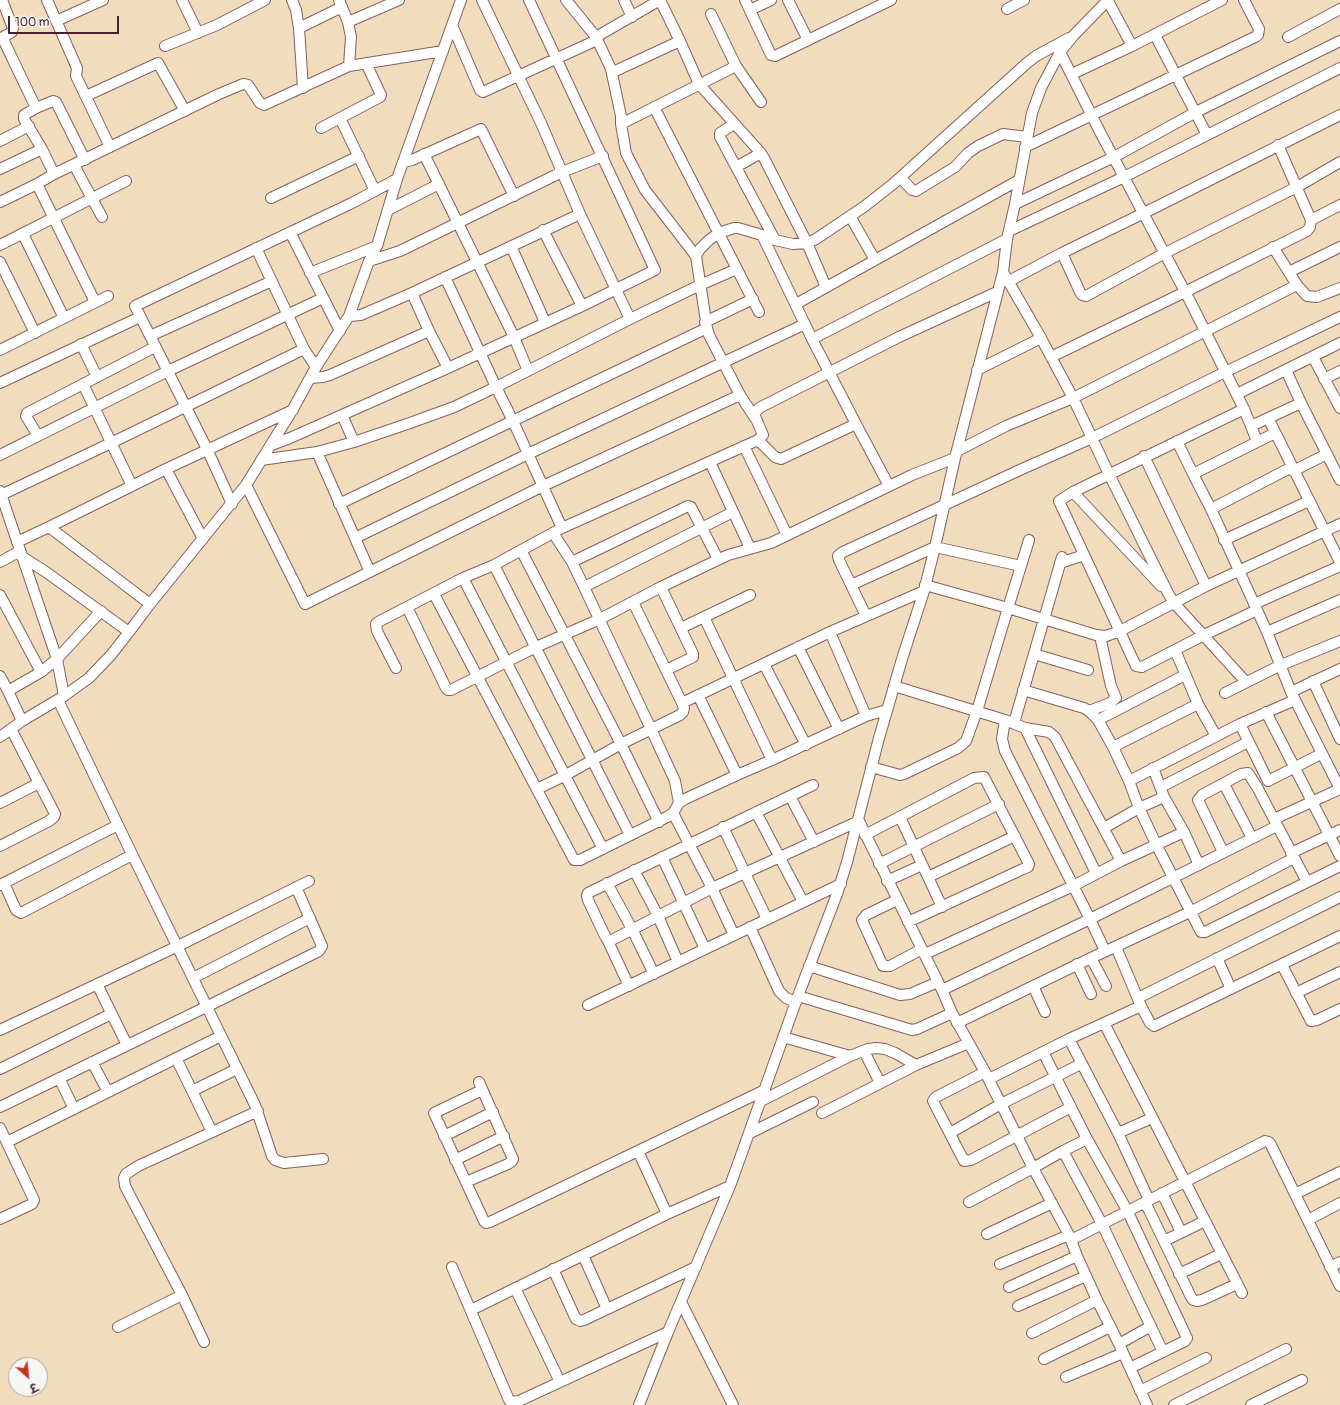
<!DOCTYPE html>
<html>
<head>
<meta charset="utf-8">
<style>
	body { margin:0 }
	#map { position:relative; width:1340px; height:1405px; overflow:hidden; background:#f1dcbd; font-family:Pangolin,"Playpen Sans Deva",sans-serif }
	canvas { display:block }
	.north { position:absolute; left:8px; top:1357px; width:40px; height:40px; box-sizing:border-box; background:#f6f6f2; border:1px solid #b1a0a2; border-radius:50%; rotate:153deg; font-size:11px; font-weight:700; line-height:16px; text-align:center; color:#4a1f2b }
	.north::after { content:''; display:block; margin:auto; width:14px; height:18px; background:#c8321e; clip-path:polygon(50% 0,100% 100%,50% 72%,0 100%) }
	.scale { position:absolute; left:8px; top:16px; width:111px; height:18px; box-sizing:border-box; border:2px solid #4a1f2b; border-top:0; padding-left:5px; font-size:12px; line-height:14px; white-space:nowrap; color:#4a1f2b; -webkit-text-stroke:3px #f6f6f2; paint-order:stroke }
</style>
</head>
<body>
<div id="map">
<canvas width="1340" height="1405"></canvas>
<div class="north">उ</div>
<div class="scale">100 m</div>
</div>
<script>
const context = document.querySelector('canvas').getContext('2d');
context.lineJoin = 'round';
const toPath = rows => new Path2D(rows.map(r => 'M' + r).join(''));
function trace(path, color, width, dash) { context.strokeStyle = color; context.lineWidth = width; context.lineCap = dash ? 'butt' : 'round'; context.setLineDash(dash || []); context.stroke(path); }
const minor = toPath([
	[2,0,13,28,12,32,3,37,3,39,36,108],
	[47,0,77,68,76,76,110,147],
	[182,0,198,33],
	[292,0,296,10,299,28,303,88],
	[339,0,348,22,351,37,349,66],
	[482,0,541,123,580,214,630,319],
	[624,0,632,17],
	[660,0,680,41,699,84,759,151,764,158,807,243,826,287],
	[745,0,771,55,775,56,891,0],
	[788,0,808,40],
	[1108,1,1132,46,1222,0],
	[1007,9,1024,0],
	[750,10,771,0],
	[711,14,736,66,761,102],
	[56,21,103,0],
	[348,22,399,0],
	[452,25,480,90,483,92,597,40],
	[299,28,342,7],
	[1155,35,1207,135],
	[596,37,660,0],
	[1288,37,1340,9],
	[165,46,217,25,265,0],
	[1060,52,1100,132,1190,301,1244,409,1257,441],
	[613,72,680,41],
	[1072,74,1132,46],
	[86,96,158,63,185,111],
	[654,107,759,312],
	[340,118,375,191],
	[621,124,736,66],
	[734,124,720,133,720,137,775,240],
	[321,128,380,97,381,95,366,63],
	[0,141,29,126],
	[1278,145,1311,220,1340,205],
	[1025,147,1255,37,1258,35,1259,29,1244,0],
	[424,154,514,337,528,371],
	[403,162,412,160,481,129,514,196],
	[74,165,102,217],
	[736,167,761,153],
	[0,169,42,149],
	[54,174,42,149,24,119,24,115,36,108,53,101,56,102,85,160],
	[901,178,912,190,916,191,955,167,968,153,978,146,1003,134,1027,137],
	[37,184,95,302],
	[271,198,359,156],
	[0,202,37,184,54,174,219,94,243,84,248,85,260,103,264,105,349,66,443,51],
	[1015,204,1114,157,1196,112,1340,41],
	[388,210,439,184],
	[850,216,875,260],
	[543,230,582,306],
	[1009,231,1124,177,1340,68],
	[290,232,340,331],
	[23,234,64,318],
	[0,245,126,181],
	[511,246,545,322],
	[1273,247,1297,285,1307,296,1317,297,1340,288],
	[256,248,304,349,316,367],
	[1062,253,1080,292,1082,295,1086,296,1165,253,1297,187,1340,162],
	[696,256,700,249,709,240,719,233,734,228,738,228,762,235,775,240,793,244,807,243,816,239,865,206,893,184,1027,63,1036,56,1069,38],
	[369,261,400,251,562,172,603,156],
	[0,262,35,333],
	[1003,272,1041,338,1073,398,1109,474,1168,593,1174,603,1246,682],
	[1289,272,1340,247],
	[310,273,377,246],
	[445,277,496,387,513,421,562,528],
	[1009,281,1062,253,1144,213,1340,115],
	[412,293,429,331,448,368],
	[796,304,1019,180],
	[349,316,361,315,412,293,580,214],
	[705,322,753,299],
	[150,336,272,281],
	[812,339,1007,239],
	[81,344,97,377],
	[0,350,108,296],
	[1051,357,1185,292,1307,231,1310,227,1311,220],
	[1313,357,1340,408],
	[977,370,1041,338],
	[1286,370,1301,403],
	[311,378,323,377,330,375,429,331],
	[1324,379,1340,371],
	[0,383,140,317],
	[83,384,132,486],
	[1237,394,1340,343],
	[740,395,755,418],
	[1244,409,1073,492,1059,501,1136,666,1142,667,1204,635,1257,610],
	[342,415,354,442],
	[1268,418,1340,562],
	[856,424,889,486],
	[1251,426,1301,403,1340,480],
	[38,436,26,416,27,413,155,347],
	[758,440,775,457,781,459,856,424,812,339,762,235],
	[1177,441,1193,474,1211,509,1267,632,1291,692,1340,789],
	[271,445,290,438,448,368,582,306,655,270,529,0],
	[744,446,787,535],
	[957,451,1006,426,1073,398,1297,285],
	[317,452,370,572],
	[0,455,168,371,323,298],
	[1144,456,1206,586],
	[261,460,317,452,354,442,410,423,454,407,496,387,630,319,700,285,737,269],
	[710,462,750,548],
	[166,469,203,539],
	[1293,471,1327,454],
	[1193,474,1275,433],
	[246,485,305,604,543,486,740,395,709,335,707,328,696,256,645,190,626,153,621,124,621,116,611,69,596,37,566,0],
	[0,491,57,659,64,696],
	[1073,492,1161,586],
	[1,495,111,443,304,349],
	[232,504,207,449,135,306,352,203,397,179],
	[339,504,707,328],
	[1211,509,1292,467],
	[49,527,150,604],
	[553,533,572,562,584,587,651,729,675,781,679,803],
	[355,538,528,454,805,324],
	[1224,540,1309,501],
	[17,542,49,527,166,469,293,410],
	[521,550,621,744,659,822],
	[21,556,46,572,129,632],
	[0,562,20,551],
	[572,562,688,506,691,507,718,559],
	[1060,563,1084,555],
	[494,565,630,835],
	[463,578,603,849],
	[851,585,935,547,1021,566],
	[925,585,1008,608,1096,635,1106,636,1120,631,1206,586,1340,524],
	[584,587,733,512],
	[661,587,693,654,693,657,689,659,666,670],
	[434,594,574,860,580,860,667,817,673,813,679,803,685,799,737,775,772,760,866,716,887,710],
	[0,595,41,672],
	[1254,604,1340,566],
	[407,607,446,688,448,690,451,690,536,647,600,619,661,587,728,555,771,543,912,475,955,458],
	[866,616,839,560,838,556,843,552,1022,469,1092,438,1225,372,1340,317],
	[704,617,772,760],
	[681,628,750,595],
	[830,632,866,716],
	[1267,632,1340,600],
	[798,647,839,729],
	[1175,650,1198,704,1216,736],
	[1034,654,1088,670],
	[764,664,806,745],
	[396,668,377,631,376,624,378,622,463,578,494,565,562,528,758,440,763,435,754,414,759,408,899,337,997,292],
	[0,676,8,691,22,721],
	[1313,681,1340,739],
	[894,686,1005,720,1025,728,1096,873],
	[1023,690,1084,708,1089,711,1098,720,1113,747,1129,781,1139,808,1156,844,1201,932,1205,932,1340,866],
	[8,691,41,672,57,659,101,611],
	[1291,692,1340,669],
	[1225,693,1281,665,1340,641],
	[698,695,737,775],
	[58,700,129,848,255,1105,272,1156,275,1160,284,1163,323,1159],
	[682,703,830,632,924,591],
	[1089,711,1110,703,1116,698,1111,686,1100,636],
	[1266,712,1340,856],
	[1005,720,1002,739,1005,751,1090,919,1105,951],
	[1098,720,1185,675],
	[1014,723,1062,557],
	[1240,724,1268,781,1321,754],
	[1025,728,1049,732,1055,737,1121,861],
	[0,737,22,721,64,696,89,678,111,655,129,632,150,604,246,485,293,409,316,367,349,316,369,261,377,246,397,179,461,0],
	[1113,747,1198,704],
	[871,767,900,775,904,774,958,748,966,741,977,711,1008,608,1029,540],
	[1153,768,1164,797,1184,832,1199,865],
	[1129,781,1240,724,1295,700],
	[1224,784,1252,838],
	[813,785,588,893,587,896,588,900,605,936,607,939,610,940,614,939,712,888,859,821,942,990,952,1013,985,1072,1033,1168,1069,1235,1077,1256,1097,1300,1119,1344,1147,1405],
	[1161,787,1248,742],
	[537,789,564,776,621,744,680,715,683,712,684,708,682,703,633,602],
	[790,796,814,842],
	[0,803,39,783],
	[756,812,803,902],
	[673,813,712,888,734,935],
	[900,817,942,907],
	[1274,819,1340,789],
	[723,827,767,919],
	[1104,828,1139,808,1164,797],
	[865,835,974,778,984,777,1029,864,1028,867,1023,869,908,922],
	[0,846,49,821,54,817,55,814,11,729],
	[1223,852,1198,800,1202,795,1241,774,1248,773,1257,787,1307,882],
	[1291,853,1340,830],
	[662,857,705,949],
	[879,864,999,804],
	[634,870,658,916,678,962],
	[928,877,1015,836],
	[887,881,922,865],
	[4,883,16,910,21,913,132,855],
	[607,883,632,929,654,974],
	[0,885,118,825],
	[897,900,866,915,862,920,882,964,883,966,890,966,922,949],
	[750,927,779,991,786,998,796,1002],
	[607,939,629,986],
	[1116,947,1141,1006,1150,1023,1154,1026,1340,936],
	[925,954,1073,886,1121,861,1184,832],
	[1091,958,1106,986],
	[1217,958,1231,989],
	[1077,964,1091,994],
	[1282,965,1311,1021,1317,1020,1340,1009],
	[809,966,900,995,910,994,938,982],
	[193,978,310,918],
	[97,984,127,1045],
	[1033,986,1045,1012],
	[942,990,1090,919,1277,826],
	[1296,993,1340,972],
	[798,996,912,1030,917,1029,952,1013],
	[1138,998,1340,897],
	[588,1005,841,884],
	[957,1023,1091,958,1190,912,1294,858],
	[1104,1023,1242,1293],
	[0,1030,178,946,309,881],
	[783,1037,850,1056],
	[1069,1039,1118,1133,1149,1200],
	[864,1051,880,1083],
	[1043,1052,1087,1139,1128,1212,1187,1338,1185,1341,1130,1368],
	[176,1058,212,1132],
	[92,1062,108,1092],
	[0,1069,111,1014],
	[985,1072,936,1097,933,1101,964,1161,971,1160,1071,1107],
	[59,1078,74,1109],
	[989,1079,1069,1039,1141,1006],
	[482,1090,434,1113,484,1221,486,1223,490,1222,765,1090],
	[192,1091,237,1069],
	[761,1101,850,1056,868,1049,876,1048,885,1049,895,1053,916,1065],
	[0,1107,206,1007,319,951,322,946,296,887],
	[822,1113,916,1065,969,1043],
	[0,1128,34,1200,32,1204,0,1219],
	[750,1133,813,1102],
	[950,1133,1001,1104,1081,1064],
	[1118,1133,1152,1118],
	[444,1136,493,1112],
	[7,1142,221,1036],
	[638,1151,667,1214],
	[1063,1151,1102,1224,1163,1352],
	[455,1160,504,1136],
	[466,1182,508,1164,512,1161,513,1159,479,1082],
	[1162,1193,1181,1232],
	[1295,1194,1340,1172],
	[969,1202,1033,1168,1063,1151,1087,1139],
	[1145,1202,1190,1295,1193,1300,1197,1301,1202,1300,1237,1284],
	[1308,1220,1340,1203],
	[987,1234,1052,1203],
	[1071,1240,1265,1141,1269,1142,1271,1145,1340,1286],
	[1164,1241,1205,1221],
	[583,1255,607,1309],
	[1000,1264,1069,1235],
	[452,1267,509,1400,511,1402,519,1401,668,1332],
	[1330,1267,1340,1262],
	[553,1269,574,1315,576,1319,580,1321,584,1320,696,1267],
	[1179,1274,1221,1254],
	[1009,1287,1077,1256],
	[515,1288,560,1382],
	[681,1302,733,1405],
	[1018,1306,1086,1276],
	[471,1310,667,1214,730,1186],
	[118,1327,182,1295],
	[1032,1333,1097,1300],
	[204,1342,182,1295,125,1186,124,1178,126,1174,138,1166,258,1111],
	[1119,1344,1151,1326],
	[1044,1359,1110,1327],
	[1066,1377,1123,1353],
	[1140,1391,1206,1358],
	[639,1405,668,1332,730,1186,798,996,837,894,847,862,879,738,902,659,924,591,935,547,955,458,1003,272,1007,239,1015,204,1032,113,1041,88,1060,52,1073,36,1108,0],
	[1174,1405,1286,1349],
	[1251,1405,1302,1380]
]);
trace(minor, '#84615e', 12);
trace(minor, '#fff', 10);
</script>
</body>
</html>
